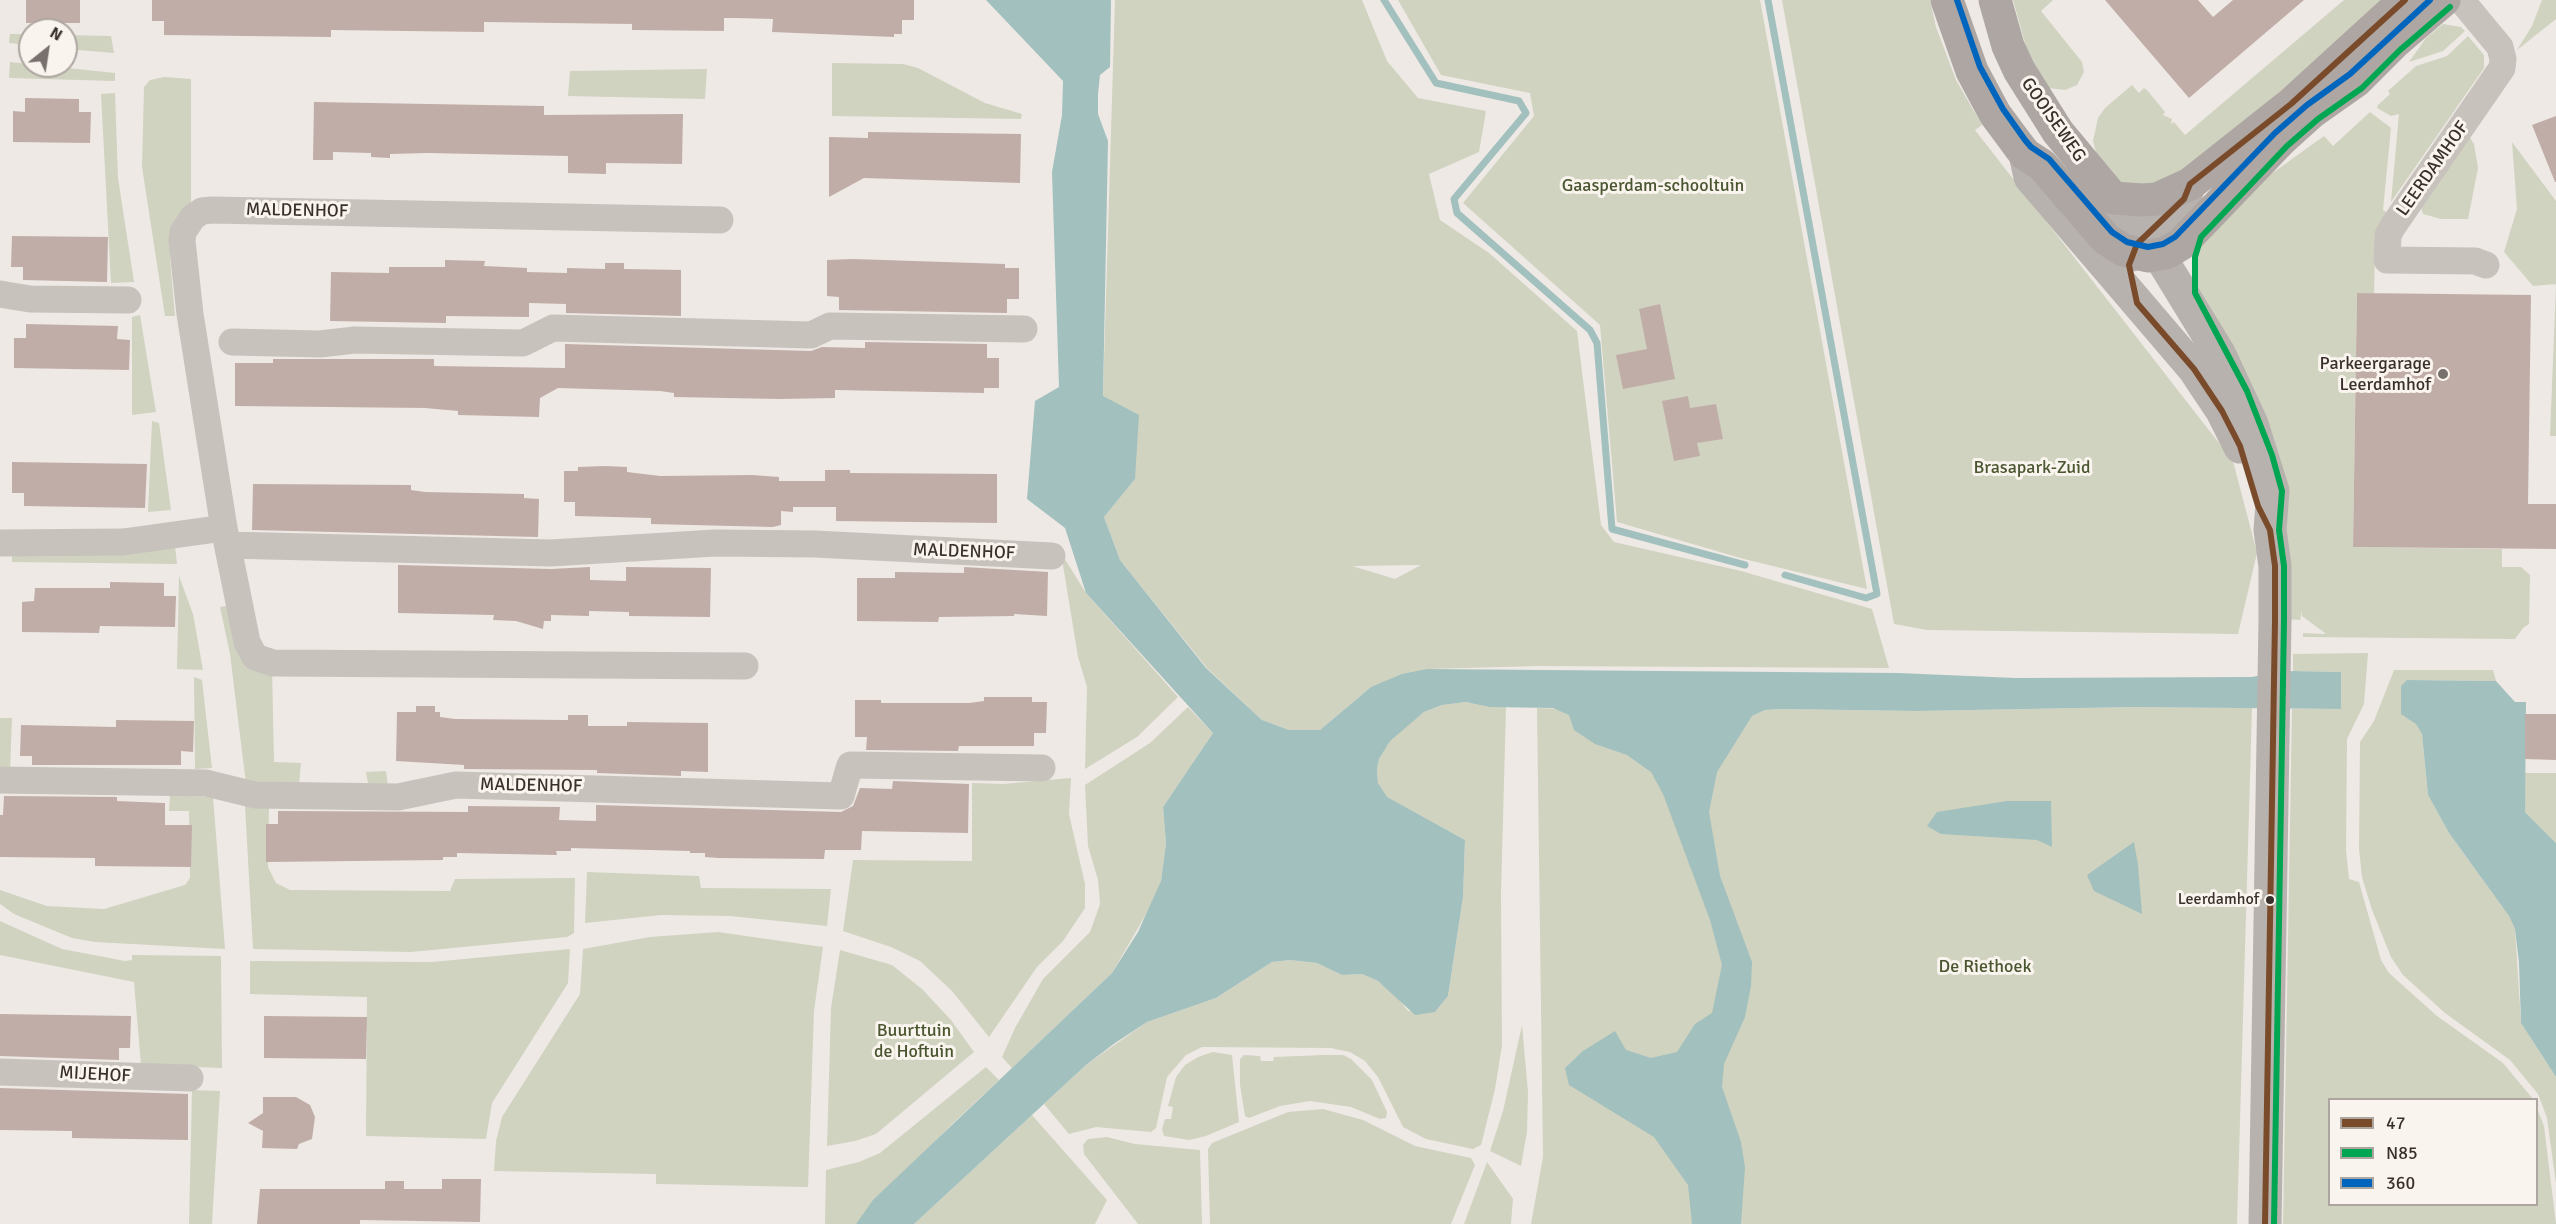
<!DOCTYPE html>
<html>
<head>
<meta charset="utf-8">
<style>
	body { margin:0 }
	#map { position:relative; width:2556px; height:1224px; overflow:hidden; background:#eee9e5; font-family:Signika,sans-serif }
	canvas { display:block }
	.legend { position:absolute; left:2328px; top:1098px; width:210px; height:108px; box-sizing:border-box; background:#faf4ee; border:2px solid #ada5a0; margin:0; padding:8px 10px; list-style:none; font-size:18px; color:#392f2b }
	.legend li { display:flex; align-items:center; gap:12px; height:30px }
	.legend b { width:30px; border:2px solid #ada5a0 }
	.north { position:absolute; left:18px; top:18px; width:60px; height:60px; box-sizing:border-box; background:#faf4ee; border:2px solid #ada5a0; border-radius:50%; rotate:30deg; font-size:16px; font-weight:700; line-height:24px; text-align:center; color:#392f2b }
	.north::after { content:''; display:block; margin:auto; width:21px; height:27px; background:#78706c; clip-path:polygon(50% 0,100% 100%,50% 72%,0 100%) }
</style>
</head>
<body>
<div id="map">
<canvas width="2556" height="1224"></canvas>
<ul class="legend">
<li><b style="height:8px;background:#7a4b2a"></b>47</li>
<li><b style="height:8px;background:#00a651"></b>N85</li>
<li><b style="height:8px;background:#0065bd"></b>360</li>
</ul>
<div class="north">N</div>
</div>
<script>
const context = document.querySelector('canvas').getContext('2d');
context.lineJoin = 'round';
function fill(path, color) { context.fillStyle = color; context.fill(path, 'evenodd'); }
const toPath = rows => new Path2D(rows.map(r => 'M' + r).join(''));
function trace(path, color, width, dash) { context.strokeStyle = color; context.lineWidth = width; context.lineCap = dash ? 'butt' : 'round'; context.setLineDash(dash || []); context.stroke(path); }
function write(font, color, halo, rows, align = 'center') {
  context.font = font + ' Signika,sans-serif'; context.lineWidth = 6; context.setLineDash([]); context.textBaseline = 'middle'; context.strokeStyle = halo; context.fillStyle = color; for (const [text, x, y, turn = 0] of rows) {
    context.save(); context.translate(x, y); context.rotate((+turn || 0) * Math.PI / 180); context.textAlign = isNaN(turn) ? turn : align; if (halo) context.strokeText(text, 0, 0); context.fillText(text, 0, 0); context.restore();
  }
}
fill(toPath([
	[1115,0,1362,0,1387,61,1418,98,1486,111,1479,152,1429,174,1440,220,1489,253,1577,331,1601,525,1614,542,1741,571,1872,609,1889,668,1539,666,1427,669,1371,687,1320,730,1289,730,1262,720,1207,668,1120,560,1104,517,1135,479,1103,396],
	[1421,565,1395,579,1352,566,1353,566],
	[1398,0,1760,0,1867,589,1744,559,1617,522,1600,325,1463,203,1534,116,1530,93,1441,75],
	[1782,0,1930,0,1936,27,1956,80,1982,125,1975,130,2233,461,2257,553,2238,634,1927,630,1894,624],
	[2013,0,2053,0,2041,11,2082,62,2084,72,2077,85,2065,90,2048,88,2030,61],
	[2344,0,2395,0,2321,56,2179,179,2136,188,2117,181,2097,156,2093,141,2098,118,2105,108,2132,85,2139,93,2144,88,2147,90,2165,112,2163,115,2172,119,2171,124,2174,122,2185,135],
	[2542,0,2556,0,2556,19,2517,50,2532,26],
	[2443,24,2461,27,2465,31,2443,51,2409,62,2426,38],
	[10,34,30,34,30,45,9,43],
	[66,35,111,36,114,53,66,49],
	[2468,36,2484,55,2484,68,2391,202,2399,114,2391,116,2377,108,2378,105,2390,94,2388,91,2416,66,2447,56],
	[10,62,115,73,115,81,9,78],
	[832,63,903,64,918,68,985,103,1022,114,1021,119,832,116],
	[707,69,705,99,568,96,570,71],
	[164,77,191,79,191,207,173,225,170,259,175,316,165,316,142,167,144,87,150,80],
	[115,93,118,178,134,282,111,283,101,94],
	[2370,112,2391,128,2383,210,2390,215,2375,254,2374,293,2357,293,2353,547,2502,549,2502,567,2521,567,2530,575,2529,624,2523,628,2515,639,2303,637,2303,633,2325,634,2325,633,2302,616,2302,611,2300,620,2287,619,2285,509,2199,290,2195,273,2195,255,2199,244,2249,190,2324,136,2333,146],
	[2464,128,2474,144,2478,168,2468,219,2441,219,2423,214,2420,204],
	[2512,142,2556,201,2556,436,2550,436,2556,284,2533,286,2504,252,2517,209],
	[140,315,156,412,132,415,132,317],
	[152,421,159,423,171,510,148,512],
	[175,546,177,564,12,562,12,552],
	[1061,553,1086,593,1178,697,1137,737,1085,769,1087,687,1078,657],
	[179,576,193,614,203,670,177,669],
	[235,605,272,667,274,762,301,763,299,785,246,784,230,654,220,607],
	[2368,653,2364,704,2347,739,2346,850,2349,879,2359,882,2381,960,2389,973,2437,1016,2503,1063,2533,1099,2330,1100,2330,1204,2536,1204,2537,1108,2544,1126,2556,1224,2283,1224,2292,709,2341,709,2341,672,2293,671,2293,654],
	[2394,670,2493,670,2496,681,2407,680,2416,724,2422,733,2428,795,2449,833,2509,916,2515,929,2521,1023,2556,1077,2556,1184,2547,1118,2538,1094,2510,1060,2445,1013,2403,975,2391,957,2372,910,2362,877,2359,849,2360,742,2374,721],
	[194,677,202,680,212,768,195,769],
	[1466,702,1506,707,1501,894,1502,1045,1495,1089,1481,1145,1473,1149,1426,1139,1403,1127,1378,1077,1365,1061,1350,1052,1331,1048,1202,1047,1186,1055,1167,1077,1156,1128,1151,1132,1096,1127,1069,1134,1044,1104,1086,1065,1147,1022,1216,998,1272,962,1290,960,1317,963,1342,975,1362,974,1378,981,1397,997,1408,1011,1435,1012,1448,996,1463,897,1465,840,1386,797,1378,783,1377,769,1379,759,1390,740,1408,724,1424,712,1442,705],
	[1188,707,1213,733,1163,807,1166,843,1161,881,1153,902,1112,973,1012,1068,1002,1057,1015,1028,1043,979,1090,932,1100,904,1098,880,1088,846,1085,785,1150,743],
	[2135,707,2252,708,2237,1224,1531,1224,1543,1157,1537,708,1752,716,1765,710,1782,709,1917,711],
	[0,718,12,718,10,772,0,772],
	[386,771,388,787,369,789,366,772],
	[2525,773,2556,773,2556,843,2525,812],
	[1071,778,1069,814,1085,884,1085,908,1063,941,1037,967,989,1037,952,991,920,961,891,947,843,931,853,860,972,861,972,783,1003,784],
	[170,795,213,797,225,949,95,942,72,938,14,914,0,904,0,890,47,906,104,909,185,885,190,878,189,811,169,811],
	[245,806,269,806,268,867,276,883,290,890,450,891,455,879,575,878,574,933,567,937,411,952,253,949],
	[587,872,699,876,701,888,831,889,827,926,730,916,661,915,585,923],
	[0,921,62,949,125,961,132,960,132,955,221,956,222,1068,141,1065,134,982,0,955],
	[718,932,823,947,814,1011,808,1187,656,1184,656,1174,494,1171,496,1141,502,1117,580,994,583,949,650,937],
	[570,949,568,983,492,1103,486,1139,366,1136,367,997,250,994,250,961,432,962],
	[840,950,892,965,922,989,951,1020,974,1052,876,1134,855,1141,827,1146,831,1008],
	[1522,1025,1528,1092,1527,1132,1521,1166,1490,1151,1503,1111],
	[1213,1052,1232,1055,1239,1122,1206,1136,1189,1140,1164,1136,1162,1129,1165,1119,1171,1119,1173,1107,1168,1106,1176,1077,1185,1065,1198,1057],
	[1244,1055,1260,1056,1261,1061,1273,1061,1274,1057,1323,1055,1343,1055,1351,1059,1372,1080,1387,1112,1386,1118,1380,1119,1351,1107,1310,1101,1280,1106,1249,1118,1245,1116,1240,1085,1240,1059],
	[986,1067,999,1080,949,1127,856,1224,825,1224,826,1170,859,1162,880,1153],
	[192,1090,220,1091,212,1224,189,1224],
	[1323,1109,1363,1120,1415,1146,1471,1158,1475,1165,1451,1224,1210,1224,1208,1149,1212,1143,1288,1112],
	[1032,1115,1107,1200,1095,1224,914,1224],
	[1107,1137,1135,1144,1200,1150,1202,1224,1138,1224,1084,1154,1083,1145,1088,1139],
	[1487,1162,1513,1199,1511,1224,1464,1224]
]), '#d0d3c0');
fill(toPath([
	[986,0,1111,0,1110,67,1100,75,1098,94,1098,114,1108,141,1103,396,1139,415,1135,479,1104,517,1120,560,1206,668,1262,720,1289,730,1320,730,1371,687,1402,674,1427,669,1898,673,2016,678,2251,677,2293,671,2341,672,2341,709,2135,707,1917,711,1782,709,1765,710,1752,716,1717,772,1709,812,1720,876,1752,962,1751,986,1745,1017,1724,1064,1722,1087,1741,1142,1745,1167,1741,1224,1692,1224,1688,1185,1654,1137,1569,1085,1565,1068,1583,1051,1615,1031,1626,1050,1651,1058,1677,1052,1695,1024,1712,1013,1722,965,1710,920,1663,794,1651,772,1627,755,1595,744,1574,730,1569,715,1553,708,1490,707,1466,702,1442,705,1424,712,1390,741,1379,759,1377,769,1378,783,1387,797,1465,840,1463,897,1448,996,1435,1012,1415,1015,1378,981,1362,974,1342,975,1317,963,1290,960,1272,962,1216,998,1147,1022,1115,1043,1086,1065,914,1224,856,1224,873,1200,1112,973,1138,932,1161,881,1166,843,1163,807,1213,733,1086,593,1065,528,1027,499,1035,401,1059,387,1052,172,1062,115,1063,81],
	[2407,680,2496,681,2515,702,2526,702,2525,812,2556,843,2556,1077,2521,1023,2519,963,2515,929,2509,916,2449,833,2428,795,2422,734,2416,724,2401,714,2401,686],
	[2007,801,2051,801,2052,847,2037,840,1941,834,1927,826,1937,812],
	[2134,842,2138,865,2142,914,2094,891,2087,875]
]), '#a2c0be');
trace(toPath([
	[1384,0,1436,83,1519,101,1526,113,1454,199,1457,213,1590,330,1597,343,1612,529,1745,565],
	[1768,0,1877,594,1866,598,1785,575]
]), '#a2c0be', 7);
fill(toPath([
	[26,0,80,0,80,23,26,23],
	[152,0,914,0,914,20,902,20,902,34,894,34,894,37,772,32,773,19,736,18,724,18,724,31,632,30,632,24,484,22,484,32,331,30,331,37,164,35,164,21,152,21],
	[2105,0,2198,0,2213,17,2233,0,2304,0,2189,98],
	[25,98,79,99,79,112,91,112,90,143,13,142,13,111,25,112],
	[314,102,544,106,544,115,683,114,682,164,606,163,606,174,568,173,568,156,428,153,390,154,390,158,371,157,371,153,333,152,333,160,313,160],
	[2556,116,2556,182,2555,182,2532,125],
	[868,132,1021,134,1020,183,864,178,829,197,829,137,868,138],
	[12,236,108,237,107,282,23,280,23,267,11,267],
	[853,259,1005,264,1005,268,1019,268,1019,299,1007,299,1007,313,839,310,839,297,827,296,827,260],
	[445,260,485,261,484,266,527,268,527,272,567,273,567,268,605,269,605,263,624,263,624,269,681,270,681,316,566,313,566,304,529,303,529,317,446,316,446,323,330,321,331,272,389,273,389,267,445,267],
	[2357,293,2531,295,2528,504,2556,504,2556,549,2353,547],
	[1660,304,1675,379,1623,389,1616,355,1647,349,1639,309],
	[26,324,118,326,117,339,130,340,129,370,14,368,14,338,26,338],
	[865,342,987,344,987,358,999,358,999,388,984,388,984,393,835,390,835,398,780,399,674,397,674,393,660,391,558,388,540,398,539,417,458,415,458,411,425,408,235,406,235,363,273,363,273,359,434,359,434,366,565,368,565,344,811,351,822,347,865,348],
	[1688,396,1690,408,1716,404,1723,439,1697,443,1700,456,1674,461,1662,401],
	[12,462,147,464,145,508,24,506,24,493,12,493],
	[605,466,627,467,627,472,660,476,752,475,779,477,779,481,825,481,825,470,850,470,850,473,997,474,997,523,836,521,836,507,793,507,793,512,781,511,781,525,773,527,651,524,651,518,575,516,575,502,564,502,564,471,578,471,578,467],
	[253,484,411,485,411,490,425,492,524,494,524,498,539,499,538,537,252,530],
	[398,565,551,569,590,567,590,580,626,581,626,567,711,568,710,617,629,616,629,612,589,611,589,616,551,615,551,621,544,621,543,629,516,621,493,620,494,615,398,613],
	[964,567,1048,572,1047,616,1014,614,1014,616,939,617,938,622,857,621,857,578,895,578,895,572,964,573],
	[110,582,164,583,164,596,176,596,175,627,100,626,99,633,22,632,22,602,34,601,35,588,110,588],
	[984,697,1032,697,1032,702,1047,702,1046,733,1034,733,1034,746,959,746,958,751,866,750,867,737,855,737,855,700,881,700,881,703,969,703,984,701],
	[416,706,435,706,435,712,440,712,440,717,455,719,568,720,568,715,588,715,588,726,627,726,627,722,708,723,708,772,681,771,681,776,597,773,597,770,464,769,464,765,396,761,397,712,416,712],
	[2525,714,2556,714,2556,760,2525,759],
	[116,720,194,721,193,752,181,751,181,765,32,765,32,756,20,756,21,725,116,727],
	[893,781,969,784,968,833,862,831,861,850,825,850,824,859,718,858,705,857,705,853,690,853,690,851,571,848,571,851,556,851,557,855,457,853,457,857,443,857,443,860,266,862,266,824,278,824,278,811,468,812,468,806,560,807,559,820,596,821,596,805,841,812,853,806,860,788,892,789],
	[4,796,117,797,117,801,165,803,165,825,192,825,191,867,95,866,95,858,0,857,0,815,3,815],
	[0,1014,131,1016,130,1048,119,1048,119,1060,0,1056],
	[264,1016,367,1017,366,1059,264,1058],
	[0,1088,188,1094,188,1140,72,1138,72,1131,0,1130],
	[263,1097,296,1097,310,1105,315,1117,312,1139,299,1144,297,1149,262,1148,263,1131,248,1123,263,1113],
	[442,1179,481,1179,480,1222,360,1220,360,1224,257,1224,260,1189,385,1189,385,1181,404,1181,404,1189,442,1189]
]), '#c1ada7');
trace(toPath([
	[2461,0,2500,47,2503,59,2502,68,2393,226,2388,235,2387,260,2475,261,2486,265],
	[720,220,212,210,202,211,193,217,183,232,182,241,190,314,224,528,247,642,255,657,273,663,745,666],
	[0,294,30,299,128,300],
	[232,342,320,344,355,340,523,343,553,328,811,335,830,326,1024,329],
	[0,543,123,542,224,528],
	[228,545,551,553,715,543,815,544,1052,556],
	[0,780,206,783,255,795,398,797,456,785,841,796,850,765,1042,768],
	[0,1072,190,1078]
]), '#c8c2bd', 27);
trace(toPath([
	[2025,154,2030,177,2194,369,2222,411,2240,447],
	[2113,198,2159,255,2219,353,2252,424,2273,491,2270,530,2275,566,2275,620,2265,1224],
	[2132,255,2137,244,2184,199,2190,184]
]), '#b8b2ae', 33);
trace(toPath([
	[1947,0,1972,71,1995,114,2018,145,2025,154,2042,165,2106,239,2123,250,2148,256,2166,253,2181,244,2281,140,2312,112,2356,81,2394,43,2444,0],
	[1995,0,2008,46,2019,70,2058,132,2113,198,2142,200,2157,199,2190,184,2291,104,2405,0]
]), '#ada6a2', 33);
trace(toPath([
	[2265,1224,2275,620,2275,566,2270,530,2258,506,2240,446,2222,411,2194,369,2137,303,2129,265,2137,244,2184,199,2190,184,2291,104,2405,0]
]), '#7a4b2a', 6);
trace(toPath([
	[2274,1224,2284,620,2284,566,2279,530,2282,491,2272,455,2247,391,2195,293,2195,257,2201,237,2287,146,2318,119,2362,88,2400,50,2450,7]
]), '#00a651', 6);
trace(toPath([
	[1957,0,1980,67,2003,109,2025,140,2031,147,2049,159,2112,232,2127,242,2148,247,2163,244,2175,237,2275,133,2307,105,2350,74,2430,0]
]), '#0065bd', 6);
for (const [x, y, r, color] of [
	[2443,374,6,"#78706c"],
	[2270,900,5,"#392f2b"]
]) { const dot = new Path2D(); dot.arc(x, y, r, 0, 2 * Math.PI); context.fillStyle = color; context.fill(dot); trace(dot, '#faf4ee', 2); }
write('16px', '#392f2b', '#faf4ee', [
	["Leerdamhof",2259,900]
], 'right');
write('18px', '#392f2b', '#faf4ee', [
	["GOOISEWEG",2053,120,55],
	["LEERDAMHOF",2433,169,-55],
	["MALDENHOF",297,211,1],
	["MALDENHOF",964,552,2],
	["MALDENHOF",531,786,1],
	["MIJEHOF",95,1075,3]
]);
write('18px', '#4a5630', '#faf4ee', [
	["Gaasperdam-schooltuin",1653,186],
	["Brasapark-Zuid",2032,468],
	["De Riethoek",1985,967],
	["Buurttuin",914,1031],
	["de Hoftuin",914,1052]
]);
write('18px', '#392f2b', '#faf4ee', [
	["Parkeergarage",2431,364],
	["Leerdamhof",2431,385]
], 'right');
</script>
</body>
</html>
